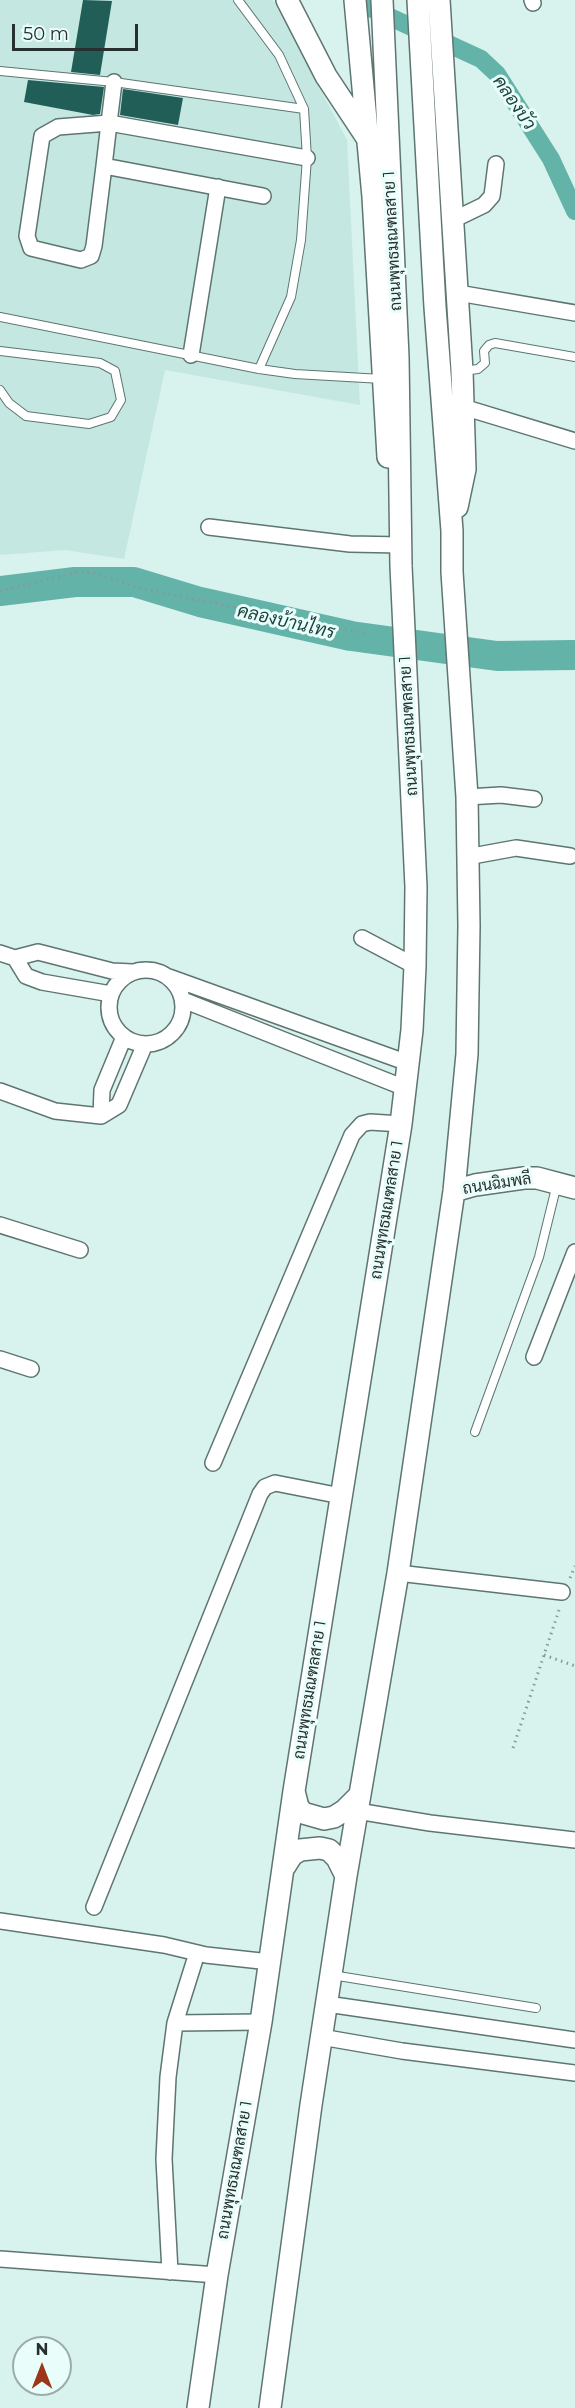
<!DOCTYPE html>
<html>
<head>
<meta charset="utf-8">
<style>
	body { margin:0 }
	#map { position:relative; width:575px; height:2408px; overflow:hidden; background:#d8f2ee; font-family:Montserrat,sans-serif }
	canvas { display:block }
	.north { position:absolute; left:12px; top:2336px; width:60px; height:60px; box-sizing:border-box; background:#e9fefb; border:2px solid #9baca9; border-radius:50%; rotate:0deg; font-size:16px; font-weight:700; line-height:24px; text-align:center; color:#27302f }
	.north::after { content:''; display:block; margin:auto; width:21px; height:27px; background:#9d351a; clip-path:polygon(50% 0,100% 100%,50% 72%,0 100%) }
	.scale { position:absolute; left:12px; top:24px; width:126px; height:27px; box-sizing:border-box; border:3px solid #27302f; border-top:0; padding-left:8px; font-size:18px; line-height:21px; white-space:nowrap; color:#27302f; -webkit-text-stroke:4px #e9fefb; paint-order:stroke }
</style>
</head>
<body>
<div id="map">
<canvas width="575" height="2408"></canvas>
<div class="north">N</div>
<div class="scale">50 m</div>
</div>
<script>
const context = document.querySelector('canvas').getContext('2d');
context.lineJoin = 'round';
function fill(path, color) { context.fillStyle = color; context.fill(path, 'evenodd'); }
const toPath = rows => new Path2D(rows.map(r => 'M' + r).join(''));
function trace(path, color, width, dash) { context.strokeStyle = color; context.lineWidth = width; context.lineCap = dash ? 'butt' : 'round'; context.setLineDash(dash || []); context.stroke(path); }
function write(font, color, halo, rows, align = 'center') {
  context.font = font + ' Montserrat,Sarabun,sans-serif'; context.lineWidth = 6; context.setLineDash([]); context.textBaseline = 'middle'; context.strokeStyle = halo; context.fillStyle = color; for (const [text, x, y, turn = 0] of rows) {
    context.save(); context.translate(x, y); context.rotate((+turn || 0) * Math.PI / 180); context.textAlign = isNaN(turn) ? turn : align; if (halo) context.strokeText(text, 0, 0); context.fillText(text, 0, 0); context.restore();
  }
}
fill(toPath([
	[0,0,273,0,347,140,360,405,165,370,124,559,65,550,0,555]
]), '#c5e7e1');
trace(toPath([
	[353,0,481,59,497,74,551,159,575,211]
]), '#63b3a9', 18);
trace(toPath([
	[0,591,75,582,134,582,200,602,351,636,497,656,575,655]
]), '#63b3a9', 30);
fill(toPath([
	[83,0,112,1,100,75,71,72],
	[28,80,104,87,100,114,93,115,24,102],
	[123,89,183,98,178,125,120,115]
]), '#205e57');
const lane = toPath([
	[238,0,279,55,304,109,307,158,301,240,291,297,259,369],
	[0,71,114,82,304,109],
	[0,317,259,369,295,374,382,379],
	[0,351,100,363,115,371,121,400,111,417,89,424,26,416,9,403,0,390],
	[463,371,478,369,485,363,484,351,489,345,495,343,575,357],
	[475,1432,539,1257,557,1184],
	[332,1975,536,2008]
]);
const street = toPath([
	[532,0,533,3],
	[114,82,109,123,104,166,94,246,91,256,81,260,31,248,27,236,42,136,58,127,109,123,307,158],
	[104,166,263,196],
	[453,220,484,205,492,196,496,164],
	[458,293,575,313],
	[191,355,218,187],
	[463,407,575,441],
	[209,527,350,544,401,545],
	[467,797,501,795,534,799],
	[467,857,516,848,570,856],
	[362,938,415,966],
	[0,953,15,958],
	'109 1007a37 37 0 1 1 74 0a37 37 0 1 1-74 0Z',
	[169,977,408,1063],
	[111,994,42,982,26,976,15,958,38,952,112,971,132,972],
	[183,1000,405,1088],
	[124,1037,102,1090,101,1116,119,1105,145,1044],
	[0,1091,55,1111,101,1116],
	[0,1225,80,1250],
	[534,1357,575,1252],
	[0,1359,31,1369],
	[213,1463,352,1135,362,1124,370,1122,401,1124],
	[398,1573,562,1592],
	[357,1811,430,1823,575,1840],
	[94,1907,260,1494,265,1487,275,1483,341,1496],
	[0,1921,164,1945,206,1955,270,1962],
	[327,2004,575,2040],
	[175,2023,261,2022],
	[321,2037,402,2051,575,2073],
	[0,2259,217,2275],
	[170,2272,164,2159,168,2077,175,2023,197,1953]
]);
const secondary = toPath([
	[287,0,326,76,367,138],
	[355,0,373,197,388,457],
	[439,0,462,371,465,469,457,507],
	[454,1191,475,1185,524,1178,537,1178,575,1188],
	[294,1791,298,1807,303,1813,324,1819,334,1817,345,1810,359,1796],
	[285,1866,292,1855,300,1850,320,1848,329,1850,337,1858,346,1876],
	[198,2408,217,2275,261,2022,294,1791,401,1124,412,1030,415,966,416,887,401,566,398,357,382,0],
	[270,2408,311,2105,346,1876,398,1573,454,1191,467,1054,469,926,467,797,452,572,452,531,435,307,418,0]
]);
trace(lane, '#5e7571', 10);
trace(street, '#5e7571', 18);
trace(secondary, '#5e7571', 24);
trace(toPath([
	[0,591,75,573,90,572,139,588,367,634],
	[570,1578,575,1566],
	[544,1655,575,1666],
	[513,1748,560,1607]
]), '#879997', 3, [1.5, 4.5]);
trace(lane, '#fff', 8);
trace(street, '#fff', 15);
trace(secondary, '#fff', 21);
write('16px', '#27302f', '#e9fefb', [
	["ถนนพุทธมณฑลสาย 1",393,241,-93],
	["ถนนพุทธมณฑลสาย 1",409,726,-93],
	["ถนนฉิมพลี",497,1184,-9],
	["ถนนพุทธมณฑลสาย 1",387,1210,-81],
	["ถนนพุทธมณฑลสาย 1",310,1690,-81],
	["ถนนพุทธมณฑลสาย 1",235,2170,-80]
]);
write('italic 18px', '#1d433f', '#e9fefb', [
	["คลองบัว",514,103,56],
	["คลองบ้านไทร",286,622,13]
]);
</script>
</body>
</html>
